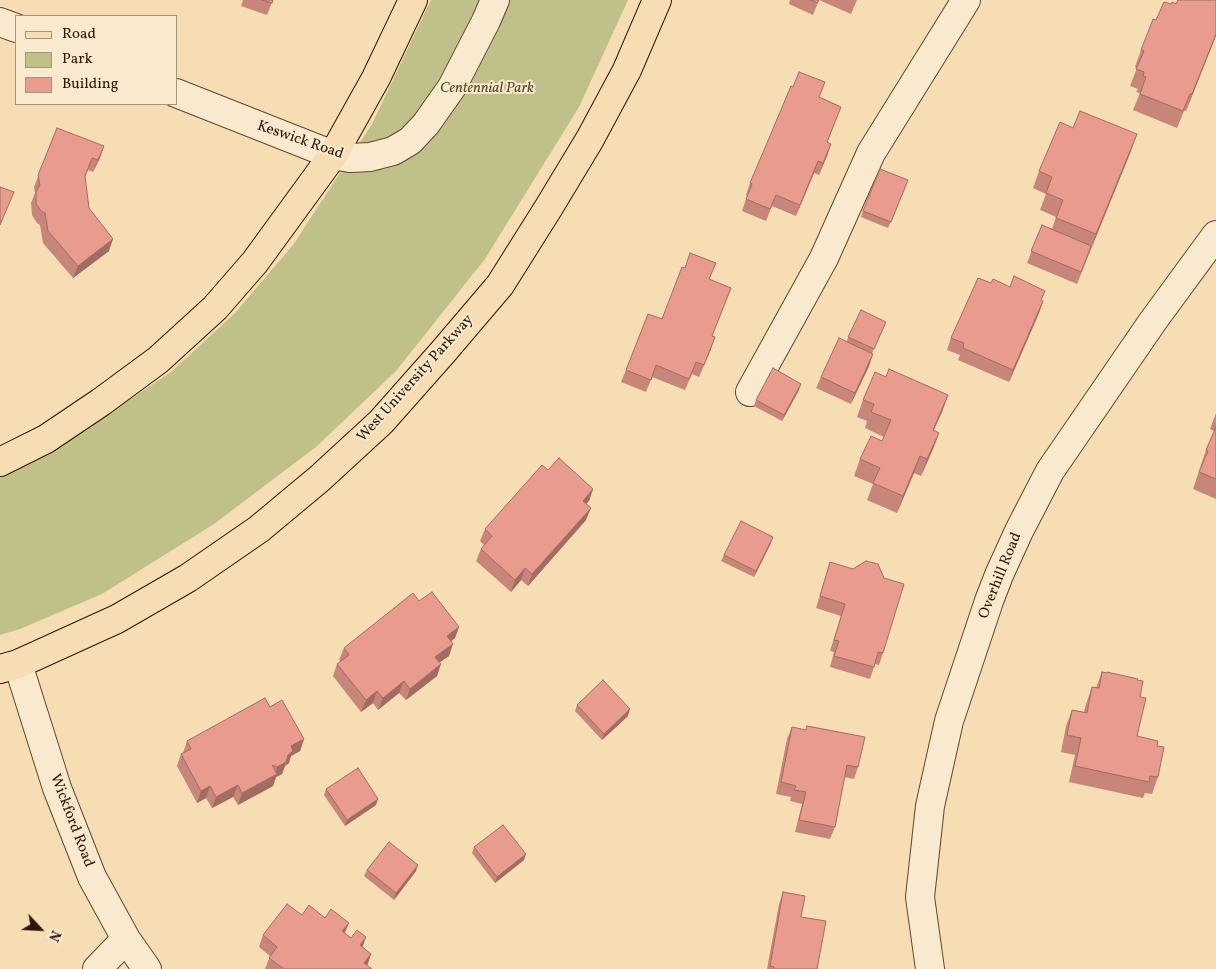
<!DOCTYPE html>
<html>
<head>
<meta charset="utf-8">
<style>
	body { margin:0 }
	#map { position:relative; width:1216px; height:969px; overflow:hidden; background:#f6ddb4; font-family:Vollkorn,serif }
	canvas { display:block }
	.legend { position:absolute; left:15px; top:15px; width:162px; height:90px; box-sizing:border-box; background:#f9e9ce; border:1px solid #a7957c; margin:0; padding:6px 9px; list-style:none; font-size:15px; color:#2d1600 }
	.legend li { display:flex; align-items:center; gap:10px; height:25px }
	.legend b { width:25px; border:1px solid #a7957c }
	.north { position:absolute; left:15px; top:904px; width:50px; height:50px; -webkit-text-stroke:4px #f9e9ce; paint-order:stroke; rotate:115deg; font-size:14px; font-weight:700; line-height:20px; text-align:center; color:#2d1600 }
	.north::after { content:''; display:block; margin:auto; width:18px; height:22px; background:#2d1600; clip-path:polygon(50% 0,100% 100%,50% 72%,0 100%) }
</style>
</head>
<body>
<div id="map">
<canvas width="1216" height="969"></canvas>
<ul class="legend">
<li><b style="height:6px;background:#f6ddb4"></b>Road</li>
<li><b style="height:14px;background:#c0c08a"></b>Park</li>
<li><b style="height:14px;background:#e99b8d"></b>Building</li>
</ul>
<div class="north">N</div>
</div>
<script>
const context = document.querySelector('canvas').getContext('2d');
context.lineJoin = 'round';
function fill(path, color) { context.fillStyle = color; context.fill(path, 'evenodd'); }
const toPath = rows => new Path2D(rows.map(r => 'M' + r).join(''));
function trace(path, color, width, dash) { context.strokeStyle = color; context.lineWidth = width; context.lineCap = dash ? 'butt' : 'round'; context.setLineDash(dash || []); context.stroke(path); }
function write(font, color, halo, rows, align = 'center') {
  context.font = font + ' Vollkorn,serif'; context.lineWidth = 4; context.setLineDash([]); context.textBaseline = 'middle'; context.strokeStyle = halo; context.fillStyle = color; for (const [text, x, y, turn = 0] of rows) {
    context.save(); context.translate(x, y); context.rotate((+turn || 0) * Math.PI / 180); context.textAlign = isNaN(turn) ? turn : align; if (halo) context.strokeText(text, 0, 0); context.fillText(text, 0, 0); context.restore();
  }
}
fill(toPath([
	[431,0,628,0,579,107,485,259,396,371,316,447,214,524,102,594,20,629,0,635,0,474,83,431,171,372,234,314,293,245,372,124]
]), '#c0c08a');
const minor = toPath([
	[0,22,16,28],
	[176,93,333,155,350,158,370,157,393,151,410,141,426,124,452,87,486,21,495,0],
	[750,392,824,258,871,153,966,0],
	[18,664,57,788,92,877,126,939,147,969],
	[97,969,126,939],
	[930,969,920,897,930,806,949,721,989,601,999,575,1019,531,1050,471,1153,321,1216,235]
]);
const major = toPath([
	[0,462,46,439,101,402,158,360,215,308,255,262,333,155,376,78,413,0],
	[0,669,18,664,117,619,188,578,259,529,319,479,381,422,443,352,500,285,549,207,590,139,627,70,657,0]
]);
trace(minor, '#5f482d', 30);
trace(major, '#2d1600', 30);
trace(minor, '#f9e9ce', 28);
trace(major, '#f6ddb4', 28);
fill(toPath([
	[243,0,273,0,267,15,241,6],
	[790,0,857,0,851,14,819,0,813,15,789,4],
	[1216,0,1216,35,1186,111,1184,111,1177,128,1133,110,1140,93,1136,92,1138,89,1130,86,1137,68,1135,67,1141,50,1156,20,1171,4],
	[819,97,841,107,827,143,831,144,827,156,819,175,814,173,796,216,772,206,766,221,742,211,747,196,746,195,750,183],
	[57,128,100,158,93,172,88,170,85,177,89,208,109,251,73,278,43,243,40,225,37,223,32,215,31,203,35,193,34,187],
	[1131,151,1077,284,1027,263,1042,225,1052,229,1056,217,1040,210,1046,194,1033,188,1039,171],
	[906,186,888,228,861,217,863,211],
	[685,268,710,280,731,288,712,336,711,349,699,377,692,374,685,390,652,377,646,392,621,382,626,370,662,319],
	[991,283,1043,301,1039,313,1009,382,958,360,960,355,947,350,951,338],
	[886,322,872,353,869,366,851,404,816,388,821,377,847,341,848,337],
	[886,377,948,395,942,412,934,430,939,433,933,449,921,476,914,473,897,513,867,500,873,484,854,476,860,459,882,441,884,437,865,428,867,421,857,417,863,400],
	[799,390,782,421,754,406,756,400],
	[1216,413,1216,499,1193,489,1206,450,1214,431,1210,429],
	[548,470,593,489,589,501,586,504,586,520,528,586,521,580,511,592,476,561,481,549,484,545,480,541,485,529],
	[771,543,754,577,721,561,724,555],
	[830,562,883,653,879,665,875,664,870,679,830,667,834,652,830,651,841,616,816,608],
	[419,601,459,627,455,638,451,641,449,656,440,662,437,676,406,700,399,693,378,710,373,703,361,712,333,676,337,664,341,662,339,660,344,648],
	[1102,672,1138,680,1140,697,1137,736,1157,746,1158,777,1152,794,1145,793,1143,798,1069,782,1075,755,1061,752,1066,726,1072,710,1084,712,1086,704,1092,687,1096,688],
	[577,705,628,716,602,740,575,711],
	[270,707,304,739,300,751,291,756,289,763,285,766,282,774,276,777,273,786,238,805,233,797,212,808,206,798,197,803,177,766,181,754,183,753,187,741],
	[792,727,858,767,854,779,844,777,835,827,830,839,795,832,802,804,790,801,791,797,776,794,787,739],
	[326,789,376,805,345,826,324,795],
	[474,847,524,860,495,883,472,853],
	[367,870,416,871,394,900,364,876],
	[783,892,801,917,817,969,767,969,779,904],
	[302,915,345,933,371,954,367,966,372,969,265,969,270,956,259,947,263,935]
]), '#c88579');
fill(toPath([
	[1216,34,1216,36,1186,111,1192,94],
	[1137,134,1131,151,1090,251,1096,234],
	[831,144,827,156,819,175,823,163],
	[104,146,100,158,93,172,98,160],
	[818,161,814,173,796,216,800,205],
	[113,239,109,251,73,278,78,266],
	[1043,301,1039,313,1009,382,1013,370],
	[715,337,711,349,699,377,704,365],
	[873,354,869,366,851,404,855,393],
	[801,384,799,390,782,421,784,415],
	[948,395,942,412,926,446,933,430],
	[939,433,933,449,921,476,927,459],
	[920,456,914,473,897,513,903,496],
	[593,489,589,501,578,512,583,501],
	[591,508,586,520,528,586,532,574],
	[773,537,771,543,754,577,756,571],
	[525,568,521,580,511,592,515,580],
	[459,627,455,638,443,648,447,636],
	[453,644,449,656,431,668,435,657],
	[441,664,437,676,406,700,410,689],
	[404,681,399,693,378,710,383,698],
	[377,691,373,703,361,712,366,700],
	[630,709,628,716,602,740,604,734],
	[304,739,300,751,291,756,289,763,285,766,282,774,276,777,273,786,238,805,242,793,274,776,277,767,291,746],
	[238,785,233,797,212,808,216,797],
	[210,786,206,798,197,803,201,791],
	[378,799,376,805,345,826,347,820],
	[526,854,524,860,495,883,497,877],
	[418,865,416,871,394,900,396,893],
	[349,923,344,935,342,931],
	[366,937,362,949,360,945],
	[371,954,367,966,364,963]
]), '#a36c63');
const building = toPath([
	[262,0,273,0,272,3,262,0],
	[811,0,819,0,817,3,811,0],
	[1178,0,1216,0,1216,34,1192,94,1190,94,1183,111,1140,94,1146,77,1143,76,1144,72,1136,69,1144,51,1141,50,1153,19,1156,20,1164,2,1171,4,1172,2,1176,4,1178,0],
	[799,72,825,82,819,97,841,107,827,142,831,144,823,163,818,161,800,205,776,195,770,209,746,199,752,184,750,183,770,136,791,86,793,87,799,72],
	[1080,111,1137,134,1096,234,1056,218,1063,200,1046,193,1052,177,1039,171,1060,122,1073,128,1080,111],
	[57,128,104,146,98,160,92,158,85,176,89,208,113,239,78,266,48,231,45,213,41,211,36,204,36,192,40,185,38,175,57,128],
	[880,169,908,180,891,222,863,211,880,169],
	[0,187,14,192,0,225,0,187],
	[1042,225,1091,246,1081,272,1031,251,1042,225],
	[690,253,716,263,709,279,731,288,712,336,715,337,704,365,696,362,689,379,656,365,651,380,626,370,648,314,662,319,682,267,685,268,690,253],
	[1014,276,1045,291,1041,300,1043,301,1013,370,963,348,964,343,951,338,978,278,991,283,993,279,1010,287,1014,276],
	[861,310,886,322,874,349,848,337,861,310],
	[839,338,873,354,855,393,821,377,839,338],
	[773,368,801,384,784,415,756,400,773,368],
	[889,369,948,395,933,430,939,433,927,459,920,456,903,496,873,483,880,468,860,459,871,436,882,441,891,420,871,412,874,404,863,400,875,372,886,377,889,369],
	[1216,427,1216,479,1199,472,1208,451,1206,450,1216,427],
	[559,458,593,489,583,501,591,508,532,574,525,568,515,580,481,549,492,536,485,529,542,465,548,470,559,458],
	[741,521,773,537,756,571,724,555,741,521],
	[866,561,878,564,884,578,904,584,883,653,878,652,874,667,834,656,839,641,834,640,845,604,820,596,830,562,853,569,866,561],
	[432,592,459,627,447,636,453,644,435,657,441,664,410,689,404,681,383,698,377,691,366,700,337,664,349,655,344,648,413,593,419,601,432,592],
	[1102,672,1107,673,1107,672,1138,679,1137,680,1143,681,1140,697,1146,698,1137,736,1158,741,1157,746,1164,747,1158,777,1150,776,1149,782,1075,766,1081,738,1067,735,1072,710,1087,713,1092,687,1099,688,1102,672],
	[603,680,630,709,604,734,577,705,603,680],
	[265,698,270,707,282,700,304,739,291,746,293,751,288,755,286,762,277,767,272,765,277,774,242,793,238,785,216,797,210,786,201,791,181,754,191,749,187,741,265,698],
	[807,726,865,737,858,767,847,765,835,827,799,820,806,792,794,790,796,786,781,782,792,727,806,730,807,726],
	[358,768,378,799,347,820,326,789,358,768],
	[503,825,526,854,497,877,474,847,503,825],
	[389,842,418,865,396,893,367,870,389,842],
	[783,892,805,896,801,917,826,921,817,969,774,969,774,967,770,966,783,892],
	[287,904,302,915,309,905,325,918,331,909,349,923,342,931,351,938,357,930,366,937,360,945,371,954,364,963,372,969,284,969,269,958,277,947,263,935,287,904]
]);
fill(building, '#e99b8d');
trace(building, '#a36c63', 1);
write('italic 15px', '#594929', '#f9e9ce', [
	["Centennial Park",487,89]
]);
write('15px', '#2d1600', '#f9e9ce', [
	["Keswick Road",300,141,19],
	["West University Parkway",416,379,-48],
	["Overhill Road",1001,576,-68],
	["Wickford Road",71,821,69]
]);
</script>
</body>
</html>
